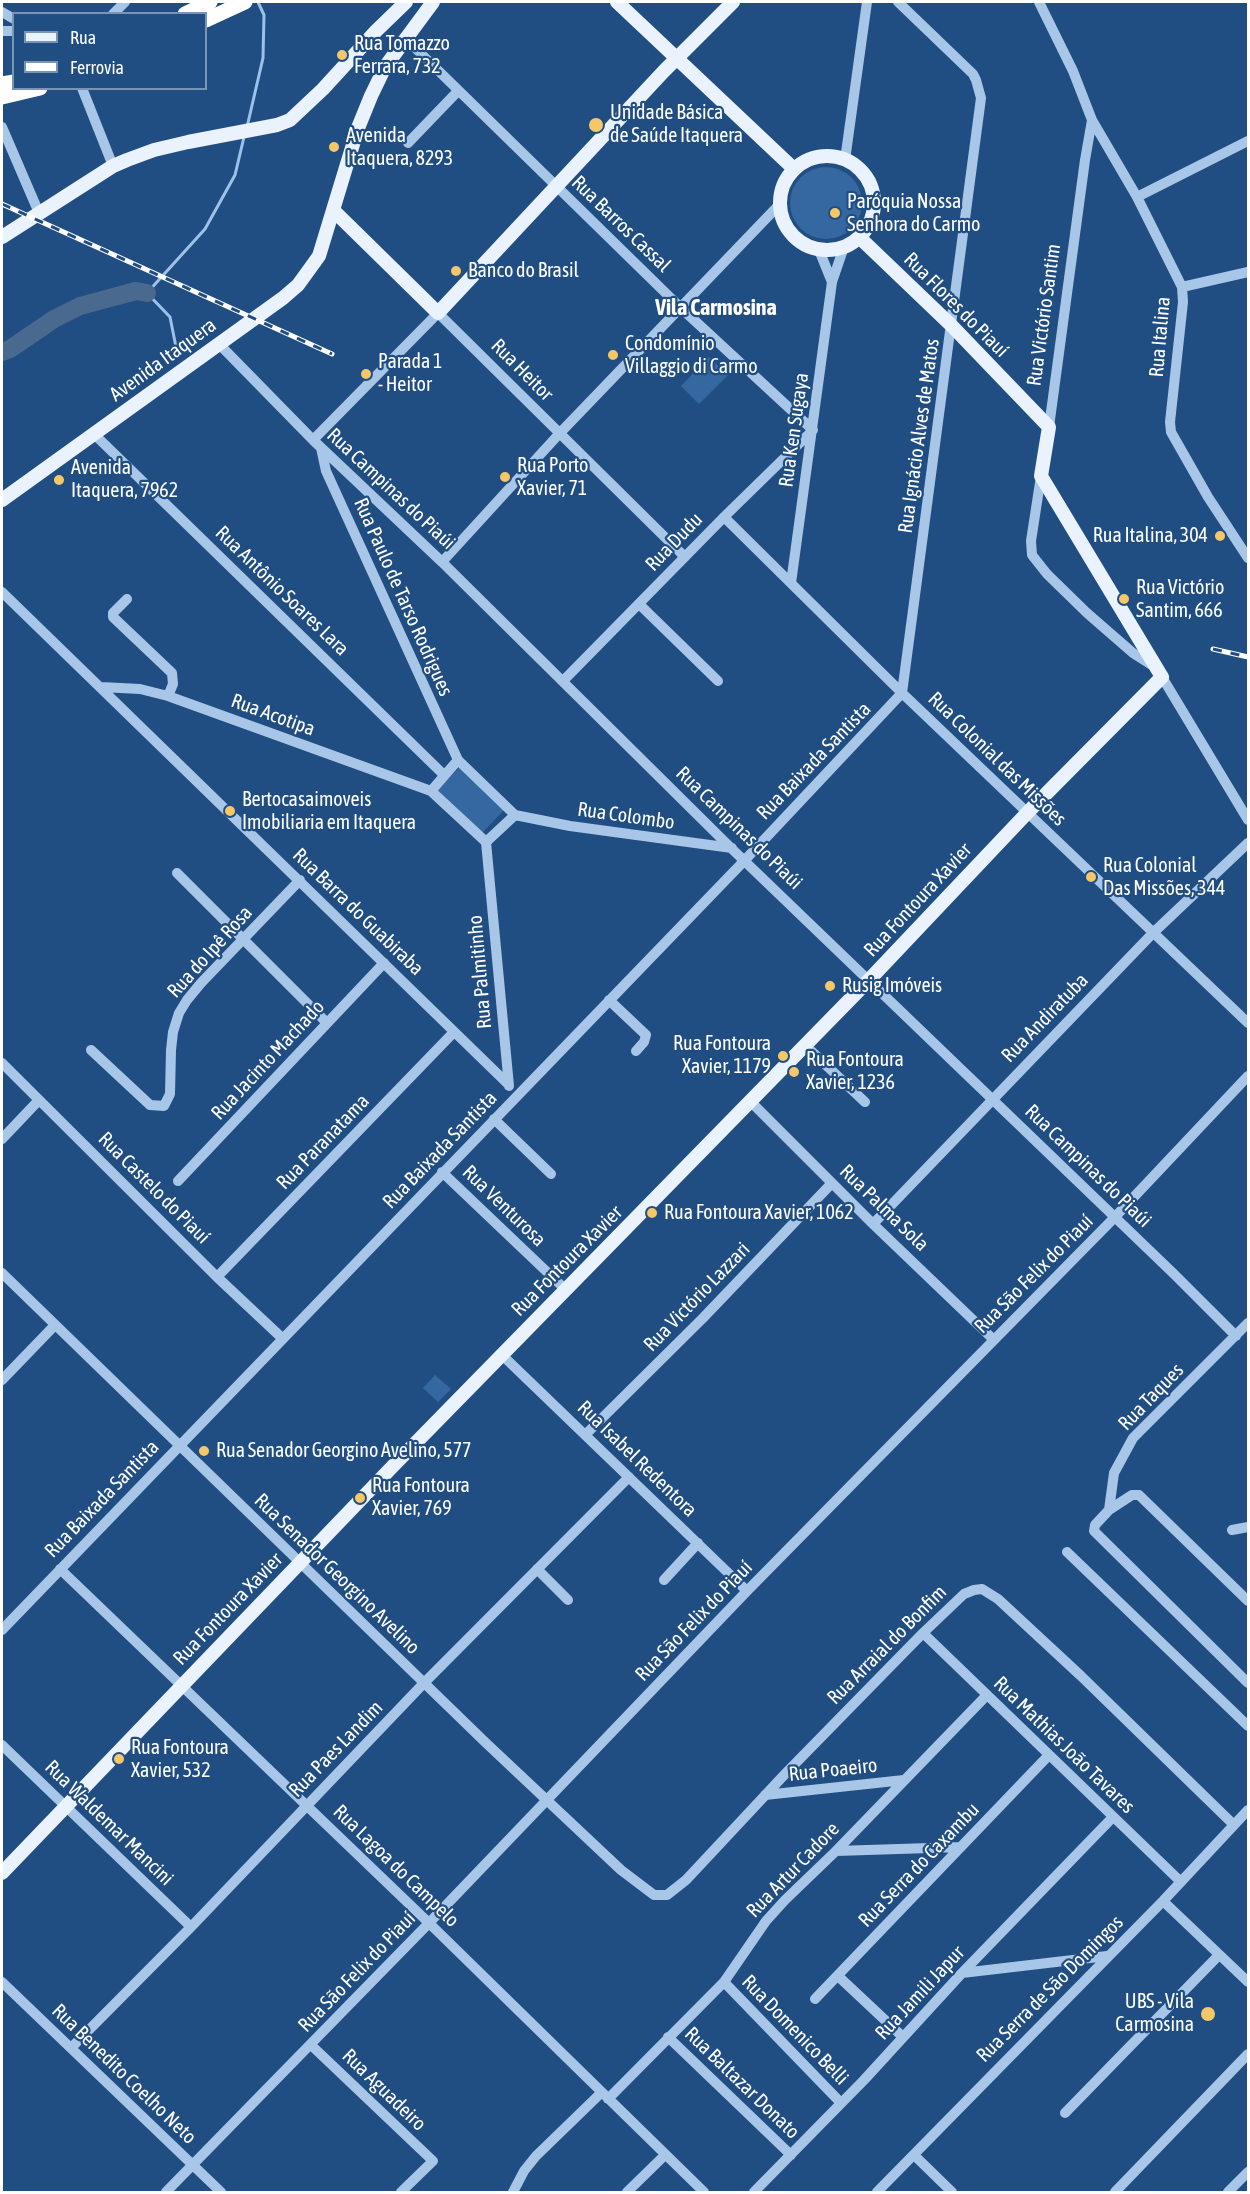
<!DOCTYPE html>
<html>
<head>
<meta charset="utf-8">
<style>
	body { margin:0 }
	#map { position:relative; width:1250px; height:2194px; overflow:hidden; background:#214e82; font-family:"Asap Condensed",sans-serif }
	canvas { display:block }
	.frame { position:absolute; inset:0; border:3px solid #fff; pointer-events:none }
	.legend { position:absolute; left:12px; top:12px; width:195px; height:78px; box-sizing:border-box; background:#214e82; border:2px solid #7a95b4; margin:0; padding:8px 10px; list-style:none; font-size:18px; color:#fff }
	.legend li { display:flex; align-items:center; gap:12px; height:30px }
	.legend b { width:30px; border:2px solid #7a95b4 }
</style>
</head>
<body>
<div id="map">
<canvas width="1250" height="2194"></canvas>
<div class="frame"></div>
<ul class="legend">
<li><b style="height:8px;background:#eaf2fe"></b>Rua</li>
<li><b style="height:8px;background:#fff"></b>Ferrovia</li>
</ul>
</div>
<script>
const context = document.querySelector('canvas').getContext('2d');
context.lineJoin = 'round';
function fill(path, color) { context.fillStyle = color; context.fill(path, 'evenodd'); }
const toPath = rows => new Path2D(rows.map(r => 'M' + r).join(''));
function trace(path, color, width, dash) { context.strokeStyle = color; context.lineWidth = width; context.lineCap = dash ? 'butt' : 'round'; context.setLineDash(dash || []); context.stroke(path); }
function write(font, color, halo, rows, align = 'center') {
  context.font = font + ' "Asap Condensed",sans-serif'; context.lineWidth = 4.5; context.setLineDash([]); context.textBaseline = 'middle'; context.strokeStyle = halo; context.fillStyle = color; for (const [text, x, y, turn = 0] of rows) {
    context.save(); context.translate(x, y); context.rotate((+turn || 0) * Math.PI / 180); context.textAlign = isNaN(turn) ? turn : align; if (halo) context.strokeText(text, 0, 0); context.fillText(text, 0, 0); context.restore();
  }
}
fill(toPath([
	'790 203a36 36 0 1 1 72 0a36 36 0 1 1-72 0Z',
	[709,357,728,375,699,404,681,386],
	[461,766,505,809,482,833,437,790],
	[435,1375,451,1389,438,1402,423,1388]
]), '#3568a0');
trace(toPath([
	[247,127,263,58,264,15,258,2],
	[177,352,170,317,147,293,205,229,235,175,244,137]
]), '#9cc2e9', 3);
trace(toPath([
	[2,352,10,349,54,319,80,306,136,291,147,293]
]), '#49698f', 18);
trace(toPath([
	[1039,2,1073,71,1092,120,1137,197,1182,287,1183,302,1170,422,1171,432,1208,497,1248,558],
	[2,12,14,19],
	[113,14,125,2],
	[2,31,14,31],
	[407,40,681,308,813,430,724,517,563,681],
	[82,88,113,166],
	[2,127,39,213],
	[408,143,458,91],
	[845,160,867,2],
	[1137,197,1248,141],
	[819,250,832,282],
	[1182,287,1248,272],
	[219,344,313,440,442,562,732,849,1174,1274,1236,1336],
	[1049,427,1085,160,1092,120],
	[94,434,444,775],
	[313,440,438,313,685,557],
	[321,448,326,471,458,760,515,815,486,842,431,791,458,760],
	[1041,476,1031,541,1032,555,1047,574,1087,613,1133,653,1155,667],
	[724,517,902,693,1248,1023],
	[442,562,559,434,779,205],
	[791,583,832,282,844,247],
	[2,592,508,1084],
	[127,599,113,613,113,617,172,673,173,684,168,696],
	[639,604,718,681],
	[1162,677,1248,820],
	[101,687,140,689,168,696,431,791],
	[515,815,570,826,732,848],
	[486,842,509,1086],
	[177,873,327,1023],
	[609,1000,646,1035,644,1042,636,1051],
	[805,1045,865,1102],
	[91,1050,150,1105,164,1106,170,1094,171,1050,173,1032,179,1013,187,1000,201,983,300,880],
	[2,1063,217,1277,282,1338],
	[750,1101,873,1224,994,1340],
	[494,1119,551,1174],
	[2,1139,39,1100],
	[442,1172,566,1290],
	[178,1181,384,963],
	[873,1224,1153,933,1248,843],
	[2,1273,485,1742,621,1870,654,1895,667,1895,686,1880,786,1773,923,1633,964,1594,974,1590,982,1589,998,1599,1081,1676,1234,1825],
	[217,1277,454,1032],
	[1248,1323,1133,1438,1114,1473,1109,1510,1095,1525,1094,1531,1248,1683],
	[501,1354,747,1591],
	[2,1380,55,1325],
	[585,1435,703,1318,832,1183],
	[1109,1510,1132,1495,1139,1495,1248,1601],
	[1232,1530,1248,1527],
	[1067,1552,1248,1726],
	[60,1569,429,1923,704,2192],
	[537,1569,568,1600],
	[664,1580,698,1543],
	[2,1630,745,860,902,693,981,98,976,80,973,74,898,2],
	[923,1633,1181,1882],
	[2,1745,191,1927],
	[765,1795,904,1780],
	[836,1851,961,1847],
	[1163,1901,1248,1982],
	[962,1973,1107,1956],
	[838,1976,903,2037],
	[2,1982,221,2192],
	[724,1982,841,2103],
	[815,1999,1049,1755],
	[668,2037,791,2155],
	[311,2045,433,2161,401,2192],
	[71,2048,191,1927,424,1683,629,1477],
	[608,2099,724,1982,766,1921,785,1900,836,1851,986,1696],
	[1065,2113,1219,1955],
	[914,2155,952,2192],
	[166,2192,429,1923,747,1591,1115,1217,1248,1076],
	[513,2192,524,2171,536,2156,601,2093],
	[627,2192,665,2155],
	[754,2192,864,2080,962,1973,1113,1817],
	[877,2192,1163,1901,1248,1810],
	[1115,2192,1248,2054],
	[1228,2192,1248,2172]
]), '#a8c7e8', 10);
trace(toPath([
	[617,2,794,169],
	'780 203a47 47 0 1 1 94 0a47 47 0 1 1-94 0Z',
	[333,210,438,313,664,71,733,2],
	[2,237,113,166,127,160,154,150,188,142,277,125,290,120,323,89,376,31,406,2],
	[2,500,283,298,298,285,319,256,358,128,371,96,385,67,433,2],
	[2,1873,393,1466,869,980,1028,812,1162,677,1041,476,1049,427,952,326,859,237]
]), '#eaf2fe', 14);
trace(toPath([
	[185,14,210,2],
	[206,20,245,2],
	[2,84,14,82],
	[2,97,40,88]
]), '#fff', 15);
const rail = toPath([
	[2,204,332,354],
	[1213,649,1248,657]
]);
trace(rail, '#fff', 5);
trace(rail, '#214e82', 3, [9]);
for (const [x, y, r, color] of [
	[342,55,6,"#f4c869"],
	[596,125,8,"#f4c869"],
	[334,147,6,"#f4c869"],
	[835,213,6,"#f4c869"],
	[456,271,6,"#f4c869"],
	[613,355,6,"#f4c869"],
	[366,374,6,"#f4c869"],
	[505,477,6,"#f4c869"],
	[59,480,6,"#f4c869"],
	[1220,536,6,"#f4c869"],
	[1124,599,6,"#f4c869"],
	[230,811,6,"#f4c869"],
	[1091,877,6,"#f4c869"],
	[830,986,6,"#f4c869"],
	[783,1056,6,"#f4c869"],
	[794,1072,6,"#f4c869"],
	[652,1213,6,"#f4c869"],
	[204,1451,6,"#f4c869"],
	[360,1498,6,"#f4c869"],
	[119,1759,6,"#f4c869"],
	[1208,2014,8,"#f4c869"]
]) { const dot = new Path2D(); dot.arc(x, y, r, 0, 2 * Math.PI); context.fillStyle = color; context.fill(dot); trace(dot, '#214e82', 2); }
write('20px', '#fff', '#214e82', [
	["Rua Tomazzo",354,44],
	["Ferrara, 732",354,67],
	["Unidade Básica",610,113],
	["de Saúde Itaquera",610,136],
	["Avenida",346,136],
	["Itaquera, 8293",346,159],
	["Paróquia Nossa",847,202],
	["Senhora do Carmo",847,225],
	["Banco do Brasil",468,271],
	["Condomínio",625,344],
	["Villaggio di Carmo",625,367],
	["Parada 1",378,362],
	["- Heitor",378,385],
	["Rua Porto",517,466],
	["Xavier, 71",517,489],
	["Avenida",71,468],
	["Itaquera, 7962",71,491],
	["Rua Italina, 304",1208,536,"right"],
	["Rua Victório",1136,588],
	["Santim, 666",1136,611],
	["Bertocasaimoveis",242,800],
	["Imobiliaria em Itaquera",242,823],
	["Rua Colonial",1103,866],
	["Das Missões, 344",1103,889],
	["Rusig Imóveis",842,986],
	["Rua Fontoura",771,1044,"right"],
	["Xavier, 1179",771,1067,"right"],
	["Rua Fontoura",806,1060],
	["Xavier, 1236",806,1083],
	["Rua Fontoura Xavier, 1062",664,1213],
	["Rua Senador Georgino Avelino, 577",216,1451],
	["Rua Fontoura",372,1486],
	["Xavier, 769",372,1509],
	["Rua Fontoura",131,1748],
	["Xavier, 532",131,1771],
	["UBS - Vila",1194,2002,"right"],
	["Carmosina",1194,2025,"right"]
], 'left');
write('20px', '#fff', '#214e82', [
	["Rua Barros Cassal",621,224,44],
	["Rua Flores do Piauí",956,305,45],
	["Rua Victório Santim",1044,315,-82],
	["Rua Italina",1160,337,-85],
	["Avenida Itaquera",163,360,-36],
	["Rua Heitor",522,370,45],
	["Rua Ken Sugaya",794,430,-82],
	["Rua Ignácio Alves de Matos",919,436,-82],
	["Rua Campinas do Piaúi",391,489,43],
	["Rua Dudu",674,542,-46],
	["Rua Antônio Soares Lara",282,591,44],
	["Rua Paulo de Tarso Rodrigues",403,597,66],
	["Rua Acotipa",273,715,20],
	["Rua Colonial das Missões",997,759,44],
	["Rua Baixada Santista",814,761,-46],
	["Rua Colombo",626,816,8],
	["Rua Campinas do Piaúi",739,828,44],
	["Rua Fontoura Xavier",918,900,-47],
	["Rua Barra do Guabiraba",358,912,44],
	["Rua do Ipê Rosa",210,952,-48],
	["Rua Palmitinho",480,972,-95],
	["Rua Andiratuba",1045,1018,-46],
	["Rua Jacinto Machado",268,1060,-47],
	["Rua Paranatama",323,1142,-46],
	["Rua Baixada Santista",440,1150,-46],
	["Rua Campinas do Piaúi",1088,1166,44],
	["Rua Castelo do Piauí",154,1188,45],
	["Rua Venturosa",504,1206,44],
	["Rua Palma Sola",884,1208,44],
	["Rua Fontoura Xavier",567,1261,-45],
	["Rua São Felix do Piauí",1034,1274,-45],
	["Rua Victório Lazzari",697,1297,-46],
	["Rua Taques",1151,1397,-46],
	["Rua Isabel Redentora",637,1459,44],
	["Rua Baixada Santista",102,1499,-46],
	["Rua Senador Georgino Avelino",337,1574,44],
	["Rua Fontoura Xavier",228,1609,-46],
	["Rua São Felix do Piauí",694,1621,-46],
	["Rua Arraial do Bonfim",887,1645,-45],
	["Rua Mathias João Tavares",1064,1745,44],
	["Rua Paes Landim",336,1749,-46],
	["Rua Poaeiro",833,1770,-6],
	["Rua Waldemar Mancini",109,1823,44],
	["Rua Serra do Caxambu",919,1865,-46],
	["Rua Lagoa do Campelo",396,1866,44],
	["Rua Artur Cadore",793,1870,-46],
	["Rua São Felix do Piauí",357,1972,-46],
	["Rua Serra de São Domingos",1050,1989,-45],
	["Rua Jamili Japur",920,1993,-47],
	["Rua Domenico Belli",795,2030,46],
	["Rua Benedito Coelho Neto",124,2074,44],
	["Rua Baltazar Donato",742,2083,44],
	["Rua Aguadeiro",384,2090,44]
]);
write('bold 22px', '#fff', '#214e82', [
	["Vila Carmosina",716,308]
]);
</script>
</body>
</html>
